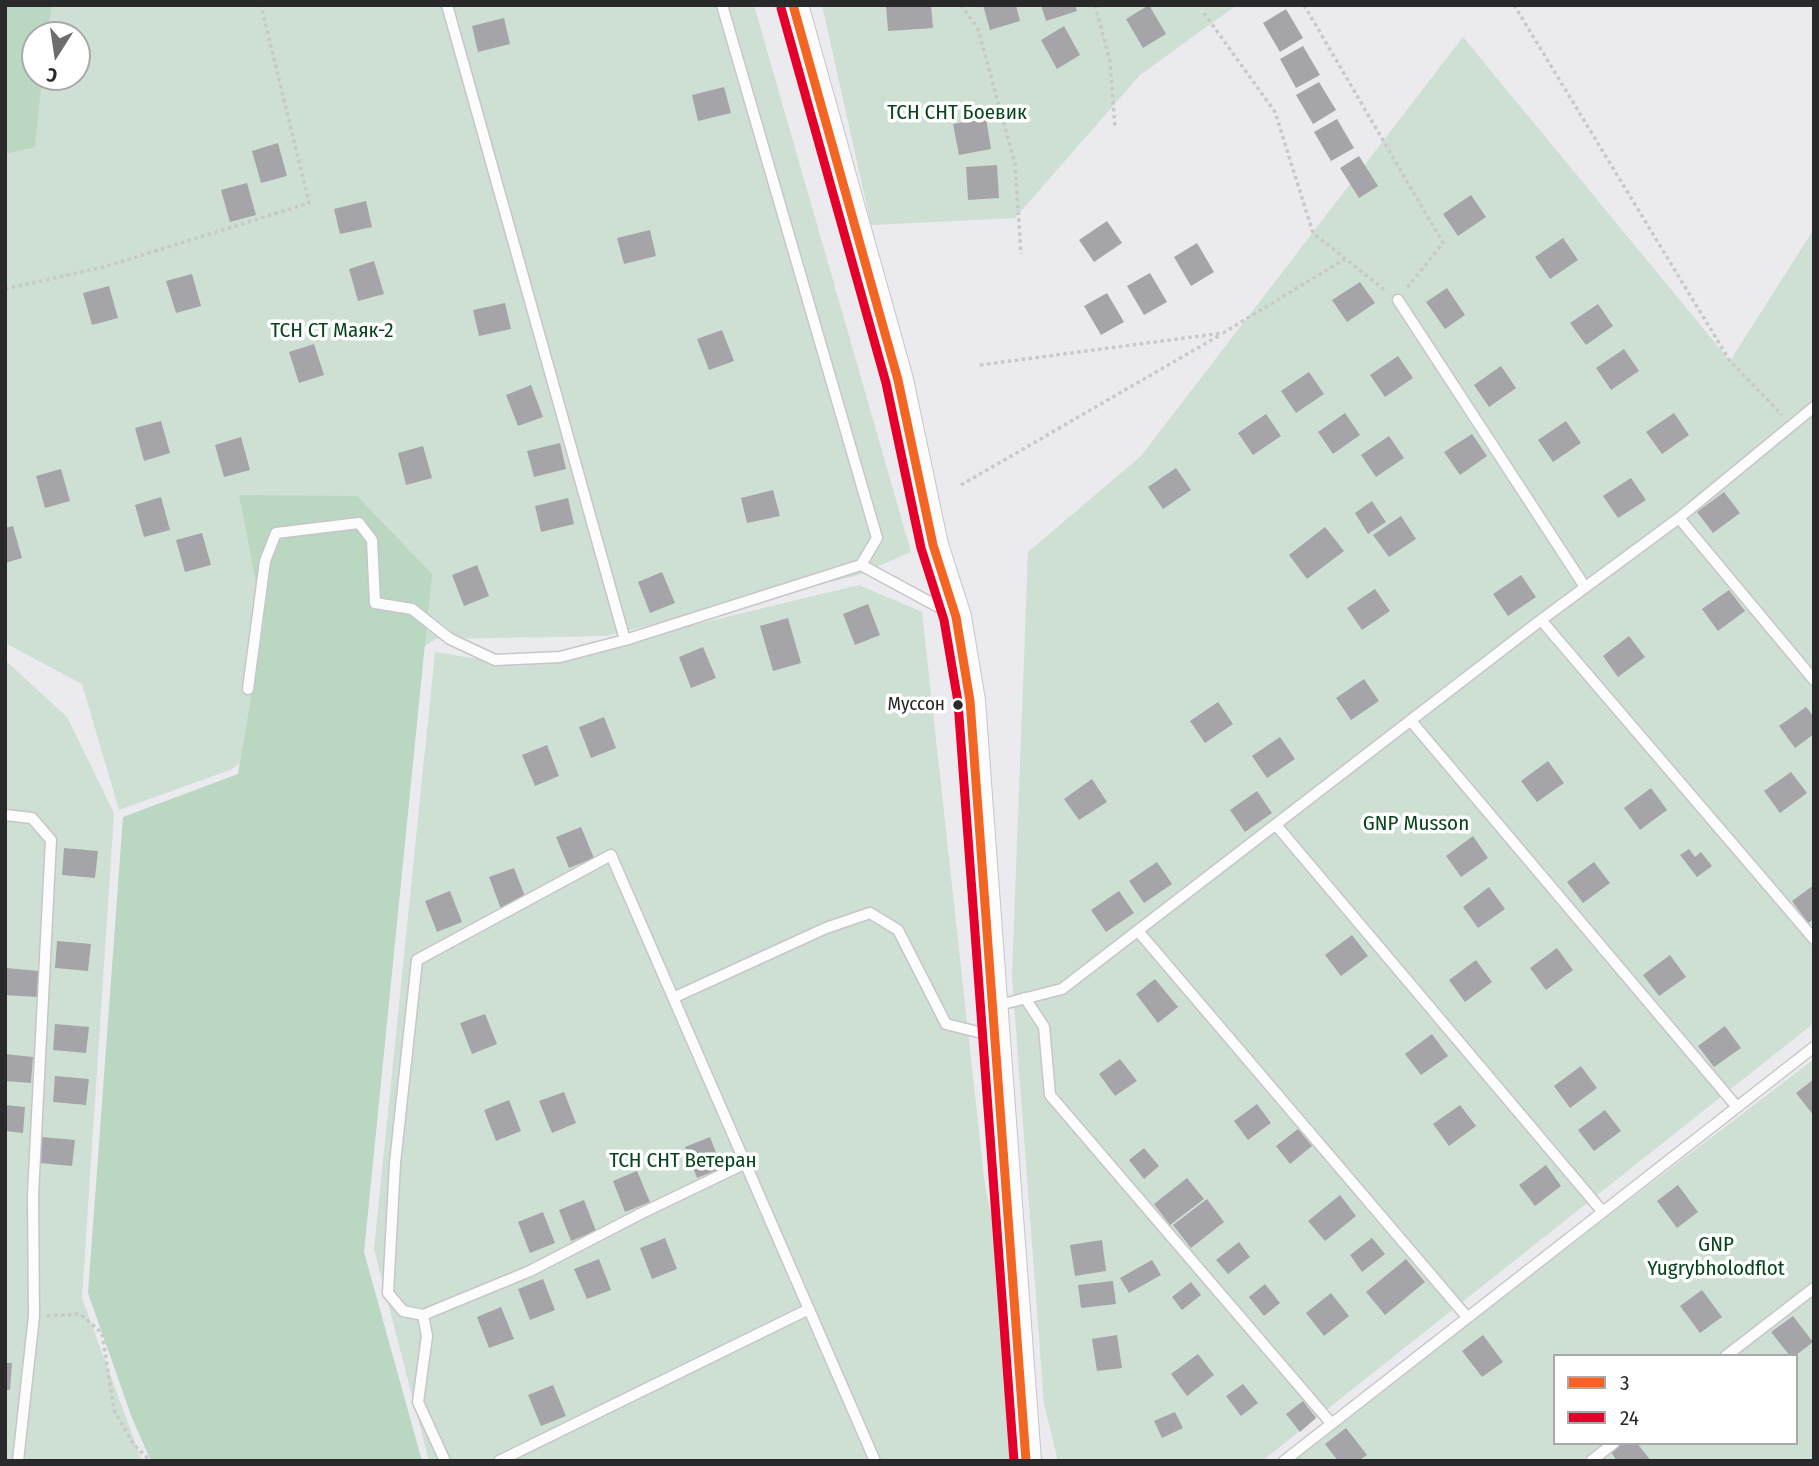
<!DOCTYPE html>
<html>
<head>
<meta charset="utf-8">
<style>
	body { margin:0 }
	#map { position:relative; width:1819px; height:1466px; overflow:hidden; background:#eaeaef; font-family:"Fira Sans Condensed",sans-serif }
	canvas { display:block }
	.frame { position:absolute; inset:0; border:7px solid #29292c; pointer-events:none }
	.legend { position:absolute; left:1553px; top:1354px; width:245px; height:91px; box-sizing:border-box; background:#fff; border:2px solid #a9a9ab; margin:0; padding:9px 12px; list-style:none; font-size:21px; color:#29292c }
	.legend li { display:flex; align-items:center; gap:14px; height:35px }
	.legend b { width:35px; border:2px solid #a9a9ab }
	.north { position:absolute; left:21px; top:21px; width:70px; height:70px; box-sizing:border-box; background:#fff; border:2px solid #a9a9ab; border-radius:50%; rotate:192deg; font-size:19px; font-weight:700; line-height:28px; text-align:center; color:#29292c }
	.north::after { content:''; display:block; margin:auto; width:24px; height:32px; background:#6d6d70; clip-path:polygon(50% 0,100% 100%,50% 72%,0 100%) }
</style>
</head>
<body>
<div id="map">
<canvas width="1819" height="1466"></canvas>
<div class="frame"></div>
<ul class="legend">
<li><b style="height:9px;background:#f26522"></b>3</li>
<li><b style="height:9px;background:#e4002b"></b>24</li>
</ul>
<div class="north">С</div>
</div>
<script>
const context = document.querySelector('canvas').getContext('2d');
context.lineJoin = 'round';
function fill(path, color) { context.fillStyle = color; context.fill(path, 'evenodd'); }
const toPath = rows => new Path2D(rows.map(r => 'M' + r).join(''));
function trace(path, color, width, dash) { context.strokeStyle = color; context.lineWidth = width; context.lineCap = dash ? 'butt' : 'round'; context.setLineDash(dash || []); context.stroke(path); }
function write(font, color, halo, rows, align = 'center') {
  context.font = font + ' "Fira Sans Condensed",sans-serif'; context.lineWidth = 7; context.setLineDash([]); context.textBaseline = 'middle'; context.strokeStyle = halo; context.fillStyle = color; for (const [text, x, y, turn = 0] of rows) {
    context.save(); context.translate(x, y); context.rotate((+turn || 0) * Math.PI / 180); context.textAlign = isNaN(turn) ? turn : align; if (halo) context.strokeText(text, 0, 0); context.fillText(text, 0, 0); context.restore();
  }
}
fill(toPath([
	[5,5,754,5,911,552,855,576,605,636,436,639,230,770,119,810,82,684,5,643],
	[35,35,77,35,77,77,35,77],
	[822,5,1237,5,1140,75,1015,218,871,225],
	[1463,37,1730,361,1814,229,1814,1023,1262,1461,1058,1461,1044,1404,1012,976,1028,552,1141,456],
	[859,585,922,612,985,1186,1043,1461,429,1461,374,1249,435,652,522,666],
	[5,660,67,717,114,813,82,1298,142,1461,5,1461],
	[1814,1059,1814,1461,1288,1461,1574,1242],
	[1555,1356,1796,1356,1796,1443,1555,1443]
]), '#cee0d3');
fill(toPath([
	[5,5,52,5,47,35,35,35,35,77,42,77,35,147,5,154],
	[239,495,357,496,432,574,364,1252,422,1461,151,1461,132,1418,88,1293,123,817,238,774,264,623]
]), '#bad7c1');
fill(toPath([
	[886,5,931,5,933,28,888,31],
	[983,5,1016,5,1020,21,990,30],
	[1041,5,1075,5,1077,11,1046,21],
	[1149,5,1166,34,1143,48,1126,19],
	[1286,9,1303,38,1280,52,1263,23],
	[504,18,510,44,478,52,472,26],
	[1064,26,1080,55,1057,69,1041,40],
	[1303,46,1320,75,1296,88,1280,59],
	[1319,82,1336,110,1313,124,1296,95],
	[724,87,731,113,698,121,692,95],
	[986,118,991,149,959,155,953,124],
	[1337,119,1354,148,1331,161,1314,132],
	[278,143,287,176,261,183,252,151],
	[1359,156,1378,186,1359,198,1340,168],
	[997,165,999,198,968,200,966,167],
	[247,183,256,215,230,222,221,190],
	[1471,195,1486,217,1458,236,1443,214],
	[366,201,372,227,340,234,334,209],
	[1107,221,1122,243,1094,262,1079,240],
	[650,230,656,256,624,264,617,238],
	[1563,238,1578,260,1550,279,1535,257],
	[1197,243,1214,272,1191,286,1174,257],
	[374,261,384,294,358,301,349,269],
	[1150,273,1167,302,1144,315,1127,286],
	[192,274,201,306,176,313,166,281],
	[1360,282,1375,303,1347,322,1332,300],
	[109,286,118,318,92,325,83,293],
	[1447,288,1465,315,1445,329,1426,302],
	[1107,293,1124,322,1101,335,1084,306],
	[505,303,511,329,479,336,473,310],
	[1598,304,1613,326,1586,345,1570,323],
	[722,330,734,361,709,370,697,339],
	[314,344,324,375,299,383,289,352],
	[1624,349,1639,371,1611,390,1596,368],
	[1398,356,1413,378,1385,397,1370,375],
	[1501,366,1516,388,1489,407,1474,385],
	[1309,372,1324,394,1296,413,1281,391],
	[531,385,543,417,518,426,506,395],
	[1345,413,1360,435,1333,454,1318,432],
	[1674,413,1689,435,1662,454,1646,432],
	[1266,414,1281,436,1253,455,1238,433],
	[161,421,170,453,144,461,135,428],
	[1566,421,1581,443,1553,462,1538,440],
	[1472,434,1487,456,1460,475,1444,452],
	[1389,436,1404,458,1376,477,1361,455],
	[241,437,250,470,224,477,215,445],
	[560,443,566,469,534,477,527,451],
	[423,446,432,478,406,485,398,453],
	[1176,468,1191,490,1163,509,1148,487],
	[61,469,70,501,45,508,36,476],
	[1631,478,1646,500,1618,518,1603,496],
	[773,490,780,516,747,523,741,498],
	[1724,492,1740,513,1713,533,1697,512],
	[161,497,170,530,144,537,135,505],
	[568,498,574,524,541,532,535,506],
	[1372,501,1386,522,1368,534,1355,513],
	[1401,516,1416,539,1389,557,1373,535],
	[13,526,22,558,5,563,5,528],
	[1325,527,1344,551,1307,579,1289,555],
	[202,533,211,565,185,572,176,540],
	[477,565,489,596,464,606,452,575],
	[662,572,675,603,650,613,638,582],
	[1521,575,1536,597,1508,616,1493,594],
	[1375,589,1390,611,1362,630,1347,608],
	[1729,590,1745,611,1718,631,1702,609],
	[868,604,880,635,855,645,843,614],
	[788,618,801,663,773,671,760,626],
	[1629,636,1645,657,1618,677,1603,656],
	[703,647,716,678,691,688,679,657],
	[1364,679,1379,701,1351,720,1336,698],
	[1218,702,1233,724,1205,743,1190,721],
	[1806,707,1814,717,1814,734,1795,748,1779,726],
	[604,717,616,748,591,758,579,727],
	[1280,737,1295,759,1267,778,1252,756],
	[547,745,559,776,535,786,522,755],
	[1548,761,1564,783,1537,802,1521,781],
	[1791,772,1807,793,1780,813,1764,791],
	[1092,779,1107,802,1079,820,1064,799],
	[1651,788,1667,810,1640,830,1624,808],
	[1257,791,1272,813,1245,832,1230,810],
	[581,827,594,858,569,868,556,837],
	[1473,836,1488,858,1461,877,1446,856],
	[64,848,98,851,95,878,62,875],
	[1689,849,1695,857,1701,852,1712,866,1697,877,1680,855],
	[1157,862,1172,884,1144,903,1129,881],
	[1594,862,1610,883,1583,903,1567,882],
	[514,868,526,899,501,909,489,877],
	[1814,885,1814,919,1808,923,1792,901],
	[1489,887,1505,909,1478,928,1463,907],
	[450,891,462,922,437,932,425,901],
	[1119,891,1134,913,1106,932,1091,910],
	[1352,935,1368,956,1341,976,1325,955],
	[57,941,91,944,88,971,55,968],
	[1557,948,1573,970,1546,990,1530,968],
	[1670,955,1686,977,1659,996,1643,975],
	[1476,960,1492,982,1465,1002,1449,980],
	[6,968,39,971,37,997,5,995],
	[1155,979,1178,1007,1158,1023,1136,994],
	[485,1014,497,1044,472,1054,460,1023],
	[55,1024,89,1027,86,1053,53,1050],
	[1725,1026,1741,1048,1714,1067,1698,1046],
	[1432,1034,1448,1056,1421,1075,1405,1054],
	[5,1054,33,1057,31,1083,5,1081],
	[1120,1059,1137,1081,1115,1096,1099,1074],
	[1581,1066,1597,1088,1570,1108,1554,1086],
	[55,1076,89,1079,86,1105,53,1102],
	[1814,1079,1814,1116,1796,1093],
	[564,1092,576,1123,552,1133,539,1101],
	[509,1100,521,1131,496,1141,484,1110],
	[1257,1104,1271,1123,1248,1140,1234,1121],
	[5,1105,25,1107,23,1133,5,1131],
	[1460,1105,1476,1126,1449,1146,1433,1124],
	[1605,1110,1621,1131,1594,1151,1578,1130],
	[1298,1129,1312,1146,1290,1164,1276,1146],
	[42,1137,75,1140,72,1166,39,1163],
	[710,1137,722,1168,697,1178,685,1147],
	[1144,1148,1159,1166,1144,1179,1129,1160],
	[1546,1165,1561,1186,1535,1206,1519,1185],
	[637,1171,650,1202,625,1212,613,1181],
	[1187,1178,1204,1199,1170,1225,1154,1204],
	[1678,1185,1698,1212,1677,1228,1657,1201],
	[1340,1195,1356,1216,1325,1241,1308,1221],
	[1207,1199,1224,1222,1191,1248,1173,1225],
	[584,1200,596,1231,571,1241,559,1210],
	[543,1212,555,1243,530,1253,518,1222],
	[665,1238,677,1269,652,1279,640,1248],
	[1372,1238,1385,1254,1362,1272,1350,1255],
	[1102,1240,1106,1271,1075,1276,1070,1245],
	[1239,1242,1250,1257,1228,1274,1216,1260],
	[599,1259,611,1290,587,1299,574,1269],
	[1406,1259,1425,1282,1385,1315,1366,1292],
	[1152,1260,1161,1275,1129,1293,1120,1278],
	[543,1279,555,1310,530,1320,518,1289],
	[1113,1281,1116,1304,1081,1308,1078,1285],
	[1191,1282,1201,1295,1182,1310,1172,1297],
	[1265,1284,1280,1303,1264,1316,1249,1297],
	[1702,1290,1722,1317,1700,1333,1680,1306],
	[1331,1293,1349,1316,1324,1336,1306,1313],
	[501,1307,514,1339,489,1348,477,1317],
	[1793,1316,1813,1342,1795,1356,1790,1356,1771,1332],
	[1117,1335,1122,1368,1097,1371,1092,1339],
	[1483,1335,1503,1362,1482,1377,1462,1351],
	[1198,1354,1214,1375,1187,1396,1171,1374],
	[5,1363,12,1363,10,1390,5,1390],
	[1243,1384,1258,1403,1241,1416,1226,1396],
	[553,1385,566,1416,541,1426,528,1395],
	[1303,1401,1316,1418,1300,1432,1286,1414],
	[1175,1412,1183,1428,1162,1438,1154,1421],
	[1346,1428,1367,1455,1358,1461,1338,1461,1325,1444],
	[1622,1443,1637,1443,1651,1461,1617,1461,1611,1452]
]), '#a5a5a9');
const service = toPath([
	[447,5,625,640],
	[722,5,877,538,861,565],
	[1398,300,1585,587],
	[1679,518,1814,680],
	[1541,620,1814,939],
	[248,689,265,561,276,533,359,523,372,540,375,603,412,609,450,639,495,660,560,657,625,640,861,565,948,612],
	[1411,721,1737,1107],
	[5,815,32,818,51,840,33,1195,34,1316,18,1461],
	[1276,825,1602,1211],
	[1138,931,1467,1317],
	[675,997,826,928,870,913,898,930,946,1024,994,1036],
	[1025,998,1044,1027,1050,1095,1331,1423],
	[995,1006,1062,989,1541,620,1679,518,1814,407],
	[423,1315,530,1271,642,1213,746,1163],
	[1726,1356,1814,1288],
	[445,1461,418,1402,427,1336,423,1315,403,1311,388,1293,395,1163,417,960,611,855,875,1461],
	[499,1461,809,1309],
	[1284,1461,1814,1047],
	[1591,1461,1614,1443]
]);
const secondary = toPath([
	[793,5,898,380,933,545,956,617,970,701,1026,1461]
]);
trace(service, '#c6c6ca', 13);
trace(secondary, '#c6c6ca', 32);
trace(toPath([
	[961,5,978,29,1015,164,1021,254],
	[1095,5,1110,62,1115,127],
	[1304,5,1443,243,1406,289],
	[1514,5,1730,361,1782,415],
	[1204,13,1275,112,1313,233,1386,291],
	[5,289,104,267,309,203,261,5],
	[980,365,1223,333,1345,259],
	[961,485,1220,335],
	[47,1316,80,1314,102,1333,114,1410,134,1445,151,1461]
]), '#c9c9ca', 3.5, [3.5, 3.5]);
trace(service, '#fcfcfd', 10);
trace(secondary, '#fcfcfd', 30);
trace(toPath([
	[793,5,898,380,933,545,956,617,970,701,1026,1461]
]), '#f26522', 9);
trace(toPath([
	[781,8,886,383,921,548,944,620,958,702,1014,1461]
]), '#e4002b', 9);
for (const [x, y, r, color] of [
	[958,705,6,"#29292c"]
]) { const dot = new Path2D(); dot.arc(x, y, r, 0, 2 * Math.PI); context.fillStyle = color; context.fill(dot); trace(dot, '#fff', 2.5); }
write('19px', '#29292c', '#fff', [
	["Муссон",945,705]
], 'right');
write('21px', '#08451d', '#fff', [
	["ТСН СНТ Боевик",957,113],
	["ТСН СТ Маяк-2",332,331],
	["GNP Musson",1416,824],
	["ТСН СНТ Ветеран",683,1161],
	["GNP",1716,1245],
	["Yugrybholodflot",1716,1269]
]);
</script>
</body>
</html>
